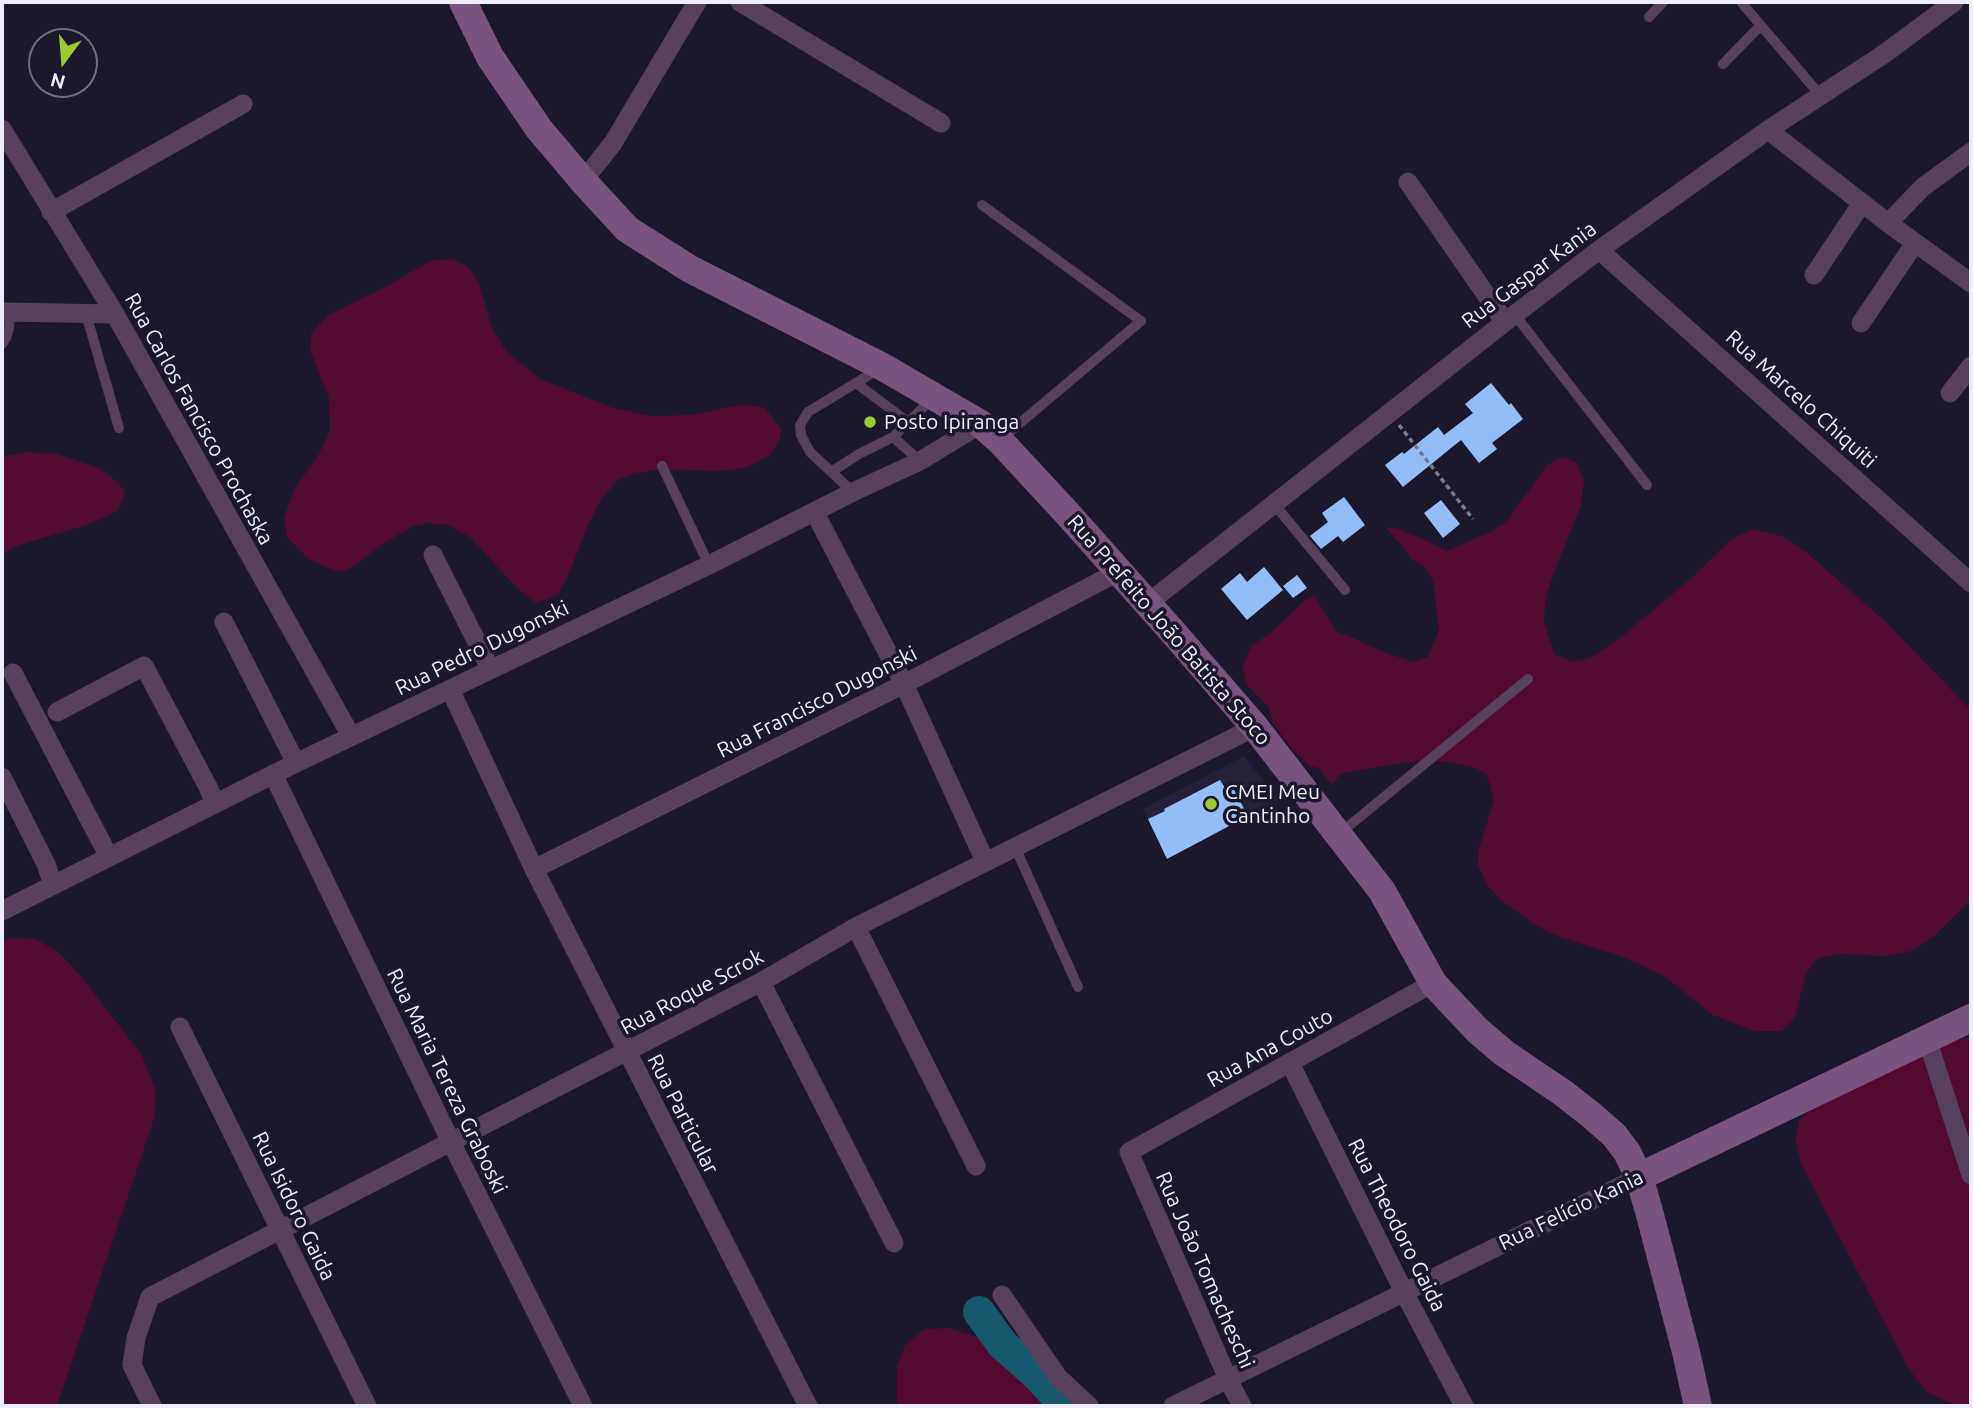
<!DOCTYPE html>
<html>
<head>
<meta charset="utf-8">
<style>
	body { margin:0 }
	#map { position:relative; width:1973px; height:1408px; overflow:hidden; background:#1b182b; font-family:Ubuntu,sans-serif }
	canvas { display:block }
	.frame { position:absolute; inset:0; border:4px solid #eeedfa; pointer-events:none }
	.north { position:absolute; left:28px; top:28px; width:70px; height:70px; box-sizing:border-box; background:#1b182b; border:2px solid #6f6d7e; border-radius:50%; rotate:196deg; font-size:19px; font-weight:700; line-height:28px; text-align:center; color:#eeedfa }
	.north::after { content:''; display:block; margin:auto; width:24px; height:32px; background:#9cca31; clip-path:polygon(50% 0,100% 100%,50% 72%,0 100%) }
</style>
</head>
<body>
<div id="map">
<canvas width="1973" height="1408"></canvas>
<div class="frame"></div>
<div class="north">N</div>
</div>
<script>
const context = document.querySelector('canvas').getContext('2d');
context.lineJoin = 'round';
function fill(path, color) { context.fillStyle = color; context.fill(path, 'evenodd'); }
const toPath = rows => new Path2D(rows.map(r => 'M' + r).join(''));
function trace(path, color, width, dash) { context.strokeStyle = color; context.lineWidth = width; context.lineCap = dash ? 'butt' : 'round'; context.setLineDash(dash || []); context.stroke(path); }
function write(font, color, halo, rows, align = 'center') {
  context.font = font + ' Ubuntu,sans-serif'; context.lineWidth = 7; context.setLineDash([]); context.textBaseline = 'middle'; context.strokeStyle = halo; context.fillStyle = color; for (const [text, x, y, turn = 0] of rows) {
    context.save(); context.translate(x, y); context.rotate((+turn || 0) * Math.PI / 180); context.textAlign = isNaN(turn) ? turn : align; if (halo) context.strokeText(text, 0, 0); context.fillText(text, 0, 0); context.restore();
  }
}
fill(toPath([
	[1244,756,1279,800,1167,859,1143,809]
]), '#242039');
fill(toPath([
	[452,259,469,268,478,281,492,328,506,351,540,379,613,408,651,416,692,415,744,404,765,408,781,429,780,440,769,456,746,468,719,471,662,469,635,473,618,480,602,498,589,523,570,571,558,595,536,603,516,587,470,537,448,525,427,523,411,527,381,545,345,572,332,570,307,558,287,537,284,518,295,488,319,454,330,431,329,398,310,350,311,333,330,314,387,286,430,261],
	[26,452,57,454,101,469,119,483,125,493,118,511,87,525,19,545,2,554,2,457],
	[1563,457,1577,463,1584,481,1580,508,1554,572,1546,596,1544,621,1554,654,1573,662,1590,658,1614,643,1688,581,1731,540,1752,529,1782,536,1806,552,1885,621,1971,710,1971,900,1933,937,1911,951,1887,956,1840,954,1817,959,1805,975,1795,1018,1781,1031,1754,1031,1713,1015,1663,975,1623,957,1560,937,1537,926,1501,900,1487,885,1478,865,1478,852,1494,800,1487,775,1476,768,1450,762,1420,761,1382,766,1340,774,1332,785,1319,768,1310,766,1290,747,1273,723,1268,706,1247,685,1242,668,1251,646,1272,632,1304,601,1314,595,1337,632,1347,635,1385,653,1414,662,1428,657,1439,630,1433,580,1424,566,1410,558,1406,550,1386,528,1393,527,1426,540,1447,551,1490,532,1506,522,1548,464],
	[10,938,36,939,59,953,79,974,142,1055,156,1092,154,1119,57,1406,2,1406,2,942],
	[1971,1036,1971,1406,1955,1405,1926,1392,1909,1369,1816,1193,1802,1166,1795,1140,1799,1121,1807,1111,1932,1049],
	[949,1328,973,1336,991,1345,1060,1406,897,1406,897,1367,905,1345,925,1329]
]), '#520a2f');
trace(toPath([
	[979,1312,1003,1345,1035,1373,1066,1406]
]), '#15586d', 32);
fill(toPath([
	[1491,383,1509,405,1511,403,1523,419,1492,443,1497,449,1479,463,1461,440,1403,487,1385,465,1402,452,1404,454,1438,427,1444,435,1473,413,1465,404],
	[1344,497,1365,525,1343,542,1338,536,1321,549,1310,536,1328,522,1322,513],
	[1441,500,1460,524,1443,538,1424,513],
	[1264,567,1283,590,1247,620,1221,589,1240,573,1247,582],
	[1297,575,1307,588,1293,598,1283,586],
	[1220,780,1225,788,1232,786,1248,816,1167,859,1148,819,1165,811,1164,809]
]), '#93bdf9');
trace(toPath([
	[1399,425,1473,519]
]), '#7d7b8b', 3.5, [5, 3.5]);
trace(toPath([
	[1741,2,1820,95],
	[1649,17,1663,2],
	[1723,64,1760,26],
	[982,205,1141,321,1000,440],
	[86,314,119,428],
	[1515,315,1647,485],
	[2,344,6,338,9,328,10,313],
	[856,383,908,422],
	[893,437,920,461],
	[662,466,709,565],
	[831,472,859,454,893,437,933,398],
	[853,492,810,452,801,435,800,425,808,412,879,369],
	[1275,505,1345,590],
	[1339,834,1528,679],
	[1015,847,1078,987]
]), '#57405b', 10);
trace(toPath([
	[740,2,941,123],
	[2,129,115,314,351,736],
	[1768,130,1888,223,1971,283],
	[583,181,613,143,697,2],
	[1408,182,1505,322],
	[51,212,243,104],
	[1888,223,1923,187,1971,152],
	[1599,250,1971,583],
	[1814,275,1862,203],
	[2,312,115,314],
	[1861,323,1915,243],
	[1950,393,1971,366],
	[815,513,904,684,985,861],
	[433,555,490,668],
	[1147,604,1505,322,1599,250,1768,130,1884,54,1954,2],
	[224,622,296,763],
	[13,673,109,857],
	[450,689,534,869,808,1406],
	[57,712,144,666,208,787,215,803],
	[273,774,451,1142,583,1406],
	[2,777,46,864,53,885],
	[534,869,904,684,1118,572],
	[2,911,296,763,709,565,853,492,920,461,981,424],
	[856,927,976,1166],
	[761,982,894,1243],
	[180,1027,367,1406],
	[1927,1039,1971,1175],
	[1290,1063,1404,1292,1464,1406],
	[1002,1295,1058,1377,1089,1406],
	[152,1406,132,1365,136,1338,150,1297,761,982,856,927,1255,727],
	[1173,1406,1639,1177],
	[1242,1406,1228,1379,1129,1152,1433,983]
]), '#57405b', 19);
trace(toPath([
	[463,2,490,57,539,129,583,181,627,229,690,269,883,367,981,424,1000,441,1066,512,1171,630,1255,727,1382,891,1433,983,1477,1030,1504,1053,1563,1093,1590,1114,1614,1135,1627,1152,1639,1177,1649,1211,1686,1352,1698,1406],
	[1639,1177,1971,1018]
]), '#79537f', 28);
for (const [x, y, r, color] of [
	[870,422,7,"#9cca31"],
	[1211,804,7,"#9cca31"]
]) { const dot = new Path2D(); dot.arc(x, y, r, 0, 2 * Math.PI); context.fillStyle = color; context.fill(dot); trace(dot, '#1b182b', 2.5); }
write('21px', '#eeedfa', '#1b182b', [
	["Rua Gaspar Kania",1529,275,-37],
	["Rua Marcelo Chiquiti",1801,399,42],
	["Rua Carlos Fancisco Prochaska",199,419,61],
	["Rua Prefeito João Batista Stoco",1169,630,49],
	["Rua Pedro Dugonski",482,648,-26],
	["Rua Francisco Dugonski",817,702,-27],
	["Rua Roque Scrok",692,992,-28],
	["Rua Ana Couto",1270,1048,-29],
	["Rua Maria Tereza Graboski",447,1081,64],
	["Rua Particular",683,1114,63],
	["Rua Isidoro Gaida",294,1206,64],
	["Rua Felício Kania",1571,1210,-26],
	["Rua Theodoro Gaida",1397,1225,63],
	["Rua João Tomacheschi",1205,1270,66]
]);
write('21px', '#eeedfa', '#1b182b', [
	["Posto Ipiranga",884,422],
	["CMEI Meu",1225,792],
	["Cantinho",1225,816]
], 'left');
</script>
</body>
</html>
